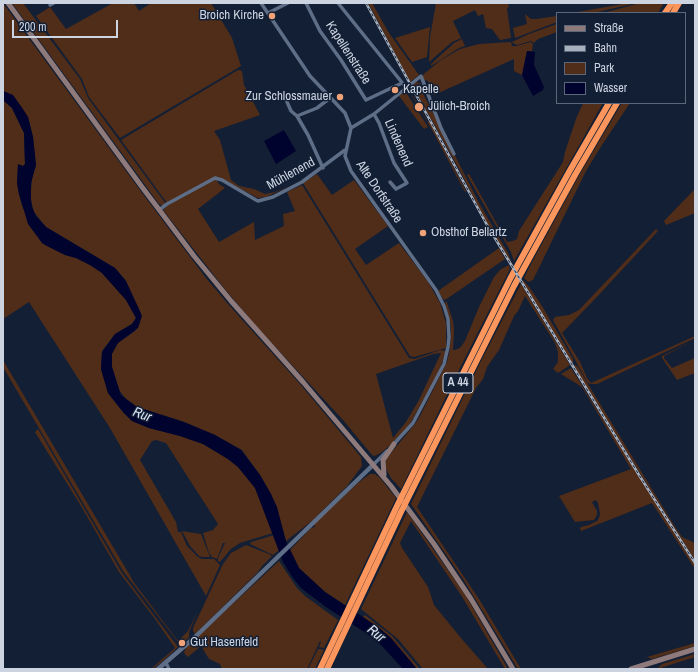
<!DOCTYPE html>
<html>
<head>
<meta charset="utf-8">
<style>
	body { margin:0 }
	#map { position:relative; width:698px; height:672px; overflow:hidden; background:#131f34; font-family:"Archivo Narrow",sans-serif }
	canvas { display:block }
	.frame { position:absolute; inset:0; border:4px solid #ccd4e2; pointer-events:none }
	.legend { position:absolute; left:556px; top:12px; width:130px; height:92px; box-sizing:border-box; background:#131f34; border:1px solid #5d677a; margin:0; padding:5px 7px; list-style:none; font-size:12px; color:#ccd4e2 }
	.legend li { display:flex; align-items:center; gap:8px; height:20px }
	.legend b { width:20px; border:1px solid #5d677a }
	.scale { position:absolute; left:12px; top:20px; width:106px; height:18px; box-sizing:border-box; border:2px solid #ccd4e2; border-top:0; padding-left:5px; font-size:12px; line-height:14px; white-space:nowrap; color:#ccd4e2; -webkit-text-stroke:3px #131f34; paint-order:stroke }
</style>
</head>
<body>
<div id="map">
<canvas width="698" height="672"></canvas>
<div class="frame"></div>
<ul class="legend">
<li><b style="height:5px;background:#8e7a7a"></b>Straße</li>
<li><b style="height:5px;background:#a7b0bf"></b>Bahn</li>
<li><b style="height:11px;background:#502d19"></b>Park</li>
<li><b style="height:11px;background:#00032d"></b>Wasser</li>
</ul>
<div class="scale">200 m</div>
</div>
<script>
const context = document.querySelector('canvas').getContext('2d');
context.lineJoin = 'round';
function fill(path, color) { context.fillStyle = color; context.fill(path, 'evenodd'); }
const toPath = rows => new Path2D(rows.map(r => 'M' + r).join(''));
function trace(path, color, width, dash) { context.strokeStyle = color; context.lineWidth = width; context.lineCap = dash ? 'butt' : 'round'; context.setLineDash(dash || []); context.stroke(path); }
function write(font, color, halo, rows, align = 'center') {
  context.font = font + ' "Archivo Narrow",sans-serif'; context.lineWidth = 3; context.setLineDash([]); context.textBaseline = 'middle'; context.strokeStyle = halo; context.fillStyle = color; for (const [text, x, y, turn = 0] of rows) {
    context.save(); context.translate(x, y); context.rotate((+turn || 0) * Math.PI / 180); context.textAlign = isNaN(turn) ? turn : align; if (halo) context.strokeText(text, 0, 0); context.fillText(text, 0, 0); context.restore();
  }
}
fill(toPath([
	[3,3,145,197,206,278,228,304,300,384,361,457,362,466,347,486,313,520,286,541,271,494,260,475,242,450,215,435,184,422,137,407,126,399,119,390,112,367,112,351,118,343,135,331,140,323,126,281,115,268,46,227,34,212,31,200,31,190,32,178,36,165,33,137,28,117,8,93,3,91],
	[12,3,23,3,80,79,88,98,166,204,163,206,159,204],
	[113,3,134,3,139,11,151,3,211,3,232,38,241,66,120,138,89,97,82,79,36,16,50,7,66,29],
	[368,3,372,3,389,33,419,75,418,76,410,82],
	[436,3,508,3,509,7,507,8,511,38,500,40,492,29,486,28,483,14,478,16,475,10,453,21,461,38,452,42,429,62,430,37],
	[628,3,636,3,594,13,572,13],
	[640,3,664,3,658,13,603,13],
	[525,14,531,19,536,19,557,16,557,22,515,38,513,28,527,24],
	[557,24,557,32,538,39,534,43,531,41,517,45,513,43,512,42,529,34],
	[430,27,427,57,412,62,395,38],
	[462,39,465,46,459,48,431,66,431,64,454,43],
	[511,42,512,46,516,46,531,42,533,44,532,51,527,51,522,75,514,71,514,59,434,95,427,80,424,81,422,76,425,73,441,60,460,49,479,44],
	[238,70,242,71,244,85,260,115,214,131,220,140,231,180,239,186,254,189,265,194,275,192,290,186,266,197,258,198,218,177,167,203,121,140],
	[416,82,421,84,419,86,441,128,479,203,508,253,512,264,486,222,459,169,412,85],
	[408,89,412,96,413,96,428,122,430,122,466,191,465,192,431,128],
	[405,91,428,127,424,129,399,96],
	[3,100,12,108,24,133,25,165,23,166,18,165,17,183,19,194,22,206,42,243,65,255,76,258,90,265,102,273,126,300,136,318,132,324,115,334,102,351,101,369,108,393,123,412,132,421,149,428,180,436,203,444,228,459,238,467,255,488,273,533,240,543,231,549,220,562,218,561,218,558,225,543,223,543,217,559,212,557,209,553,203,533,213,530,218,524,166,443,156,440,152,441,140,460,176,522,178,532,181,532,187,546,198,557,202,559,214,559,220,565,206,596,110,428,29,302,3,319],
	[583,103,603,103,514,261,511,252,467,175,469,174,507,242,513,241,517,239,519,231,563,162,565,152,576,119],
	[622,103,630,103,600,148,586,171,533,280,528,282,524,278,532,262,581,172],
	[317,174,332,195,354,180,388,226,355,249,366,265,399,243,428,282,440,303,446,323,446,348,414,357,410,356,303,183],
	[216,179,219,184,225,188,198,209,219,242,254,222,255,240,284,226,283,214,295,211,287,192,302,185,409,358,415,359,440,350,446,351,439,371,411,422,406,429,387,448,379,454,374,456,372,455,343,420,257,327,224,288,163,210,168,205],
	[441,353,419,400,406,422,393,438,376,374,433,354],
	[694,190,695,213,666,225,664,221],
	[656,229,658,231,594,300,562,333,580,362,587,378,591,383,695,336,695,338,597,384,591,384,588,383,553,320,555,317,569,315,579,310],
	[499,248,505,259,445,300,443,299,438,291],
	[509,265,510,269,460,368,401,489,391,478,386,469,385,463,386,459,415,424,420,416,447,362,450,349,451,329,450,320,445,303,447,301,447,303,453,321,454,330,453,350,455,350,460,348,465,341,479,307,494,277,501,269],
	[523,280,530,288,542,306,573,359,573,363,572,363,522,282],
	[521,284,570,365,558,373,553,369,558,362,558,352,555,343,525,296,518,311,514,316,499,350,487,367,483,379,476,388,417,507,479,599,521,669,518,669,463,579,411,504,481,361],
	[695,340,664,356,664,358,672,368,695,358,695,373,677,380,662,358,662,356],
	[3,360,132,579,132,580,178,641,188,631,198,611,189,632,189,637,182,644,178,642,123,571,3,367],
	[575,365,578,367,591,389,675,527,682,537,695,543,695,560,672,525,592,396,573,366],
	[571,368,695,565,695,569,652,503,581,531,580,528,581,527,589,525,597,521,599,518,600,514,598,503,596,500,592,502,597,511,597,515,594,520,575,522,559,496,631,469,582,387,561,374],
	[38,429,122,573,178,647,164,660,153,669,151,669,175,648,155,619,119,572,81,506,35,432],
	[370,474,375,474,380,478,396,498,345,605,325,592,299,568,290,550,311,528,315,527,314,524,359,482],
	[407,512,466,596,508,669,505,669,461,595,411,521,400,543,402,548,428,587,434,605,461,638,488,669,423,669,398,639,361,609],
	[182,531,201,534,210,557,202,557,199,556,190,546],
	[274,535,279,550,273,555,250,544,251,542],
	[246,545,269,554,272,556,262,566,258,572,195,634,193,631,193,628,223,564,231,553],
	[279,561,297,588,305,596,338,620,324,648,319,647,321,642,320,641,307,669,222,669,220,664,209,659,201,646,188,657,184,653,186,647],
	[365,615,392,636,420,669,417,669,391,638,363,617],
	[695,643,695,646,652,659,647,657],
	[318,649,321,649,324,650,315,669,308,669],
	[695,654,695,657,657,669,662,664]
]), '#502d19');
fill(toPath([
	[527,51,535,52,534,65,544,87,543,90,533,96,522,75],
	[3,91,13,95,23,109,28,117,33,137,36,165,31,183,31,200,32,207,36,216,46,227,115,268,126,281,139,309,142,316,138,328,118,343,112,354,112,367,121,395,137,407,184,422,215,435,241,450,260,475,271,494,277,507,286,541,299,568,325,592,378,627,391,638,417,669,403,669,382,646,366,633,326,607,301,588,293,578,283,562,255,488,238,467,228,459,203,444,180,436,149,428,132,421,123,412,108,393,101,369,102,352,115,334,132,324,136,318,126,300,102,273,90,265,76,258,65,255,47,246,42,243,28,224,19,194,17,183,18,164,23,166,25,164,24,133,12,108,3,100],
	[284,130,296,151,276,164,264,141]
]), '#00032d');
trace(toPath([
	[261,3,310,76,345,113,351,128,345,156,351,171,436,290,444,306,448,319,449,337,448,347,444,364,413,423,393,445],
	[306,3,320,31,341,60,366,100,402,83],
	[338,3,404,85,406,89],
	[50,5,54,3],
	[268,13,288,3],
	[284,95,291,111,297,116],
	[374,114,379,123,394,163,407,183,396,189,390,182],
	[351,128,374,114,421,76,441,128,454,154],
	[323,168,308,135,297,116,317,108,330,98],
	[159,210,167,204,215,178,222,180,256,200,258,201,273,197,302,182,345,150],
	[374,464,387,451],
	[166,663,169,669]
]), '#5f6e87', 3.5);
trace(toPath([
	[158,669,194,638,374,464]
]), '#5f6e87', 4.5);
trace(toPath([
	[8,3,142,187,194,256,231,301,303,382,391,486,434,544,471,599,513,669],
	[384,475,383,460,394,444],
	[631,669,695,649]
]), '#8e7a7a', 5);
trace(toPath([
	[665,13,672,3],
	[673,13,679,3],
	[320,669,397,506,510,279,569,172,609,103],
	[327,669,401,512,514,286,575,175,617,103]
]), '#fc965c', 6);
const rail = toPath([
	[366,3,487,225,639,475,695,563]
]);
trace(rail, '#a7b0bf', 2.5);
trace(rail, '#131f34', 1, [3]);
for (const [x, y, r, color] of [
	[272,16,4,"#f0a278"],
	[395,90,4,"#f0a278"],
	[340,97,4,"#f0a278"],
	[419,107,5,"#f0a278"],
	[423,233,4,"#f0a278"],
	[182,643,4,"#f0a278"]
]) { const dot = new Path2D(); dot.arc(x, y, r, 0, 2 * Math.PI); context.fillStyle = color; context.fill(dot); trace(dot, '#131f34', 1.5); }
for (const [x, y, w] of [
	[458,383,30]
]) { const box = new Path2D(); box.roundRect(x - w / 2, y - 10, w, 20, 3); context.fillStyle = '#131f34'; context.fill(box); trace(box, '#ccd4e2', 1); }
write('bold 12px', '#ccd4e2', null, [
	["A 44",458,383]
]);
write('13px', '#ccd4e2', '#131f34', [
	["Broich Kirche",264,16,"right"],
	["Kapelle",403,90],
	["Zur Schlossmauer",332,97,"right"],
	["Jülich-Broich",428,107],
	["Obsthof Bellartz",431,233],
	["Gut Hasenfeld",190,643]
], 'left');
write('13px', '#ccd4e2', '#131f34', [
	["Kapellenstraße",348,53,57],
	["Lindenend",398,143,66],
	["Mühlenend",291,174,-29],
	["Alte Dorfstraße",379,192,56]
]);
write('italic 14px', '#dae3f3', '#131f34', [
	["Rur",142,415,21],
	["Rur",376,634,40]
]);
</script>
</body>
</html>
